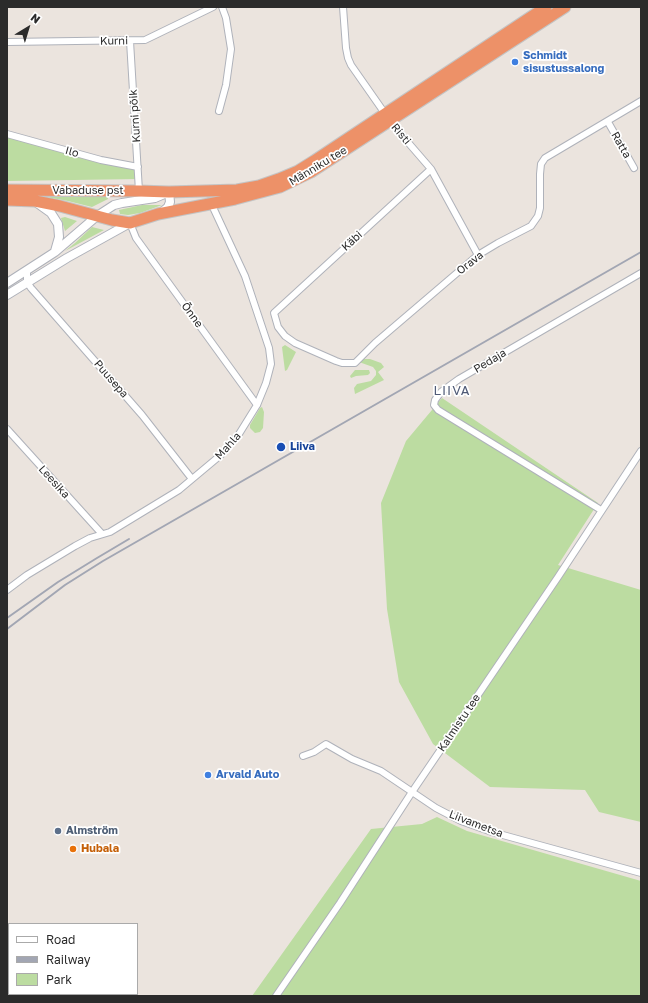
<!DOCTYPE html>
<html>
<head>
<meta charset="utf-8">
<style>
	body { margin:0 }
	#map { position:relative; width:648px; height:1003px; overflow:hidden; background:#ebe4de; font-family:"Golos Text",sans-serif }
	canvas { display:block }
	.frame { position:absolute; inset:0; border:8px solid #2b2b2b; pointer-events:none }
	.legend { position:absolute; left:8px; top:923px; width:130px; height:72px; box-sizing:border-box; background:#fff; border:1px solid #aaa; margin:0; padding:5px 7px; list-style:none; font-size:12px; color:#2b2b2b }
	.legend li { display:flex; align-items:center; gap:8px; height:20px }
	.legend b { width:20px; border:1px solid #aaa }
	.north { position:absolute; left:8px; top:8px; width:40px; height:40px; -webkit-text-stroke:3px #fff; paint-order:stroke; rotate:38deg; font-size:11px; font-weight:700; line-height:16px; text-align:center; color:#2b2b2b }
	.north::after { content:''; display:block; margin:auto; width:14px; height:18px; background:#2b2b2b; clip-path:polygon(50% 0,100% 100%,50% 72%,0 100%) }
</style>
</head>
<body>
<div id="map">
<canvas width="648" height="1003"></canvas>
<div class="frame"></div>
<ul class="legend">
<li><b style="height:5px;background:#fff"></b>Road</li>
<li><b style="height:5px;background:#a2a6b3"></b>Railway</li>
<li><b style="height:11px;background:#bcdca1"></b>Park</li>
</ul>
<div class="north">N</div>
</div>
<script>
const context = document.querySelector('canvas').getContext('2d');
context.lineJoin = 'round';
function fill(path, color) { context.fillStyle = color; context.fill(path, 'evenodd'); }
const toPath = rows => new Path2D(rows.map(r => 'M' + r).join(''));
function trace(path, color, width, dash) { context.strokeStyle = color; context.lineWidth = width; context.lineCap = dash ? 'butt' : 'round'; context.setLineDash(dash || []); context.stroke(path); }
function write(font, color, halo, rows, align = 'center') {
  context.font = font + ' "Golos Text",sans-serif'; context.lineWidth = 3.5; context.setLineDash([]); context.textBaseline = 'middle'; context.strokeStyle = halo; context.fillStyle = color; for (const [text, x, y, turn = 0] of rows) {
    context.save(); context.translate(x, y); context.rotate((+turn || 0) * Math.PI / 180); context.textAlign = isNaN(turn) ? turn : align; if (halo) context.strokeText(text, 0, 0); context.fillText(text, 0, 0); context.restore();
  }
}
fill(toPath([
	[7,134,138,167,140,179,7,181],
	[41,196,107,196,108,199,92,207,68,201],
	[142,205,162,205,140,213,128,215,120,214,119,210],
	[65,217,77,221,65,231,61,218],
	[92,227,104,230,65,251,75,243],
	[285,345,296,352,287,370,285,371,282,347],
	[364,359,370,359,381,363,384,367,378,372,384,380,355,394,354,388,357,384,371,381,376,375,376,371,373,367,359,362],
	[355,370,369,370,370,373,368,375,356,376,351,378,350,376],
	[442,398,598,503,558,565,641,590,641,822,599,812,585,790,490,787,433,744,399,682,387,609,381,503,406,441],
	[262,407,264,412,263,428,260,432,255,433,250,428,250,425,260,408],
	[437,817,467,831,641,881,641,996,252,996,371,829,422,824]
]), '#bcdca1');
const street = toPath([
	[343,7,346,48,348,58,351,65,393,125,431,169,478,255],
	[130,41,139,191],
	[7,42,145,40,213,7],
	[219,111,226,85,231,49,226,18,222,7],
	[608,122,634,168],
	[7,134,101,160,138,167],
	[431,169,274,313,278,327,285,336,295,343,336,361,342,363,355,363,375,343,478,255,498,243,531,226,538,216,540,208,540,174,541,164,545,158,641,101],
	[130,223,136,238,257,405],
	[27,270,27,282,31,288,142,415,192,479],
	[7,429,102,534],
	[601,510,438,410,434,405,435,400,441,392,459,379,641,273],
	[7,590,27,575,75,546,90,538,110,532,179,490,222,454,239,434,257,405,266,383,271,364,269,348,245,276,211,203],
	[303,756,314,752,326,744,352,759,381,771,436,808,461,821,492,832,641,873],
	[276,996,340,903,412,792,558,577,641,451]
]);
const secondary = toPath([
	[37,203,51,213,58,224,59,237,55,251],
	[7,283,55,252,97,216,114,205,122,203,155,198,169,192,170,202,168,207,161,213],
	[7,295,67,258,130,223]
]);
const highway = toPath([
	[7,190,139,191,169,192,237,190,259,186,279,179,298,171,314,161,546,7],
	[7,200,35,201,60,206,112,220,130,223,158,214,235,199,280,187,311,172,565,7]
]);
trace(street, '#afb2ba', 8);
trace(secondary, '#afb2ba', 10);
trace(highway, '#c4c4c4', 13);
trace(street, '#fff', 6);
trace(secondary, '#fff', 8);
trace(highway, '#ed9168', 11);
trace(toPath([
	[7,618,58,582,97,558,129,539],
	[7,629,65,585,103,561,641,252]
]), '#a2a6b3', 2);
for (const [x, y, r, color] of [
	[515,62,4,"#3f7fe0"],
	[281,447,5,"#1a4fb4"],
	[208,775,4,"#3f7fe0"],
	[58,831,4,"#5c6f8a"],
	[73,849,4,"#e8710a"]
]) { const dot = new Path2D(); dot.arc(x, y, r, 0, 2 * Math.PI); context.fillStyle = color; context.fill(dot); trace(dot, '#fff', 1.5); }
write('11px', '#2b2b2b', '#fff', [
	["Kurni",114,41,-1],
	["Kurni põik",135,116,-94],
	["Risti",401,134,50],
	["Ratta",621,145,60],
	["Ilo",72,152,15],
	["Männiku tee",318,166,-31],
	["Vabaduse pst",88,191],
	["Käbi",352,241,-42],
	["Orava",470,263,-38],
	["Õnne",192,315,54],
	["Pedaja",490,361,-31],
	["Puusepa",111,379,49],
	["Mahla",228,446,-48],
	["Leesika",54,482,48],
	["Kalmistu tee",459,723,-56],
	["Liivametsa",476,824,21]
]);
write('bold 11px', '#366cbe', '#fff', [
	["Schmidt",523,56],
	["sisustussalong",523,69],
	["Arvald Auto",216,775]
], 'left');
write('bold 11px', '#164399', '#fff', [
	["Liiva",290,447]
], 'left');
write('bold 11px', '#4e5e75', '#fff', [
	["Almström",66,831]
], 'left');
write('bold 11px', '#c56008', '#fff', [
	["Hubala",81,849]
], 'left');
context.letterSpacing = '1px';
write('13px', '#505b77', '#fff', [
	["LIIVA",452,391]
]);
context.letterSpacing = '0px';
</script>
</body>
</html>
